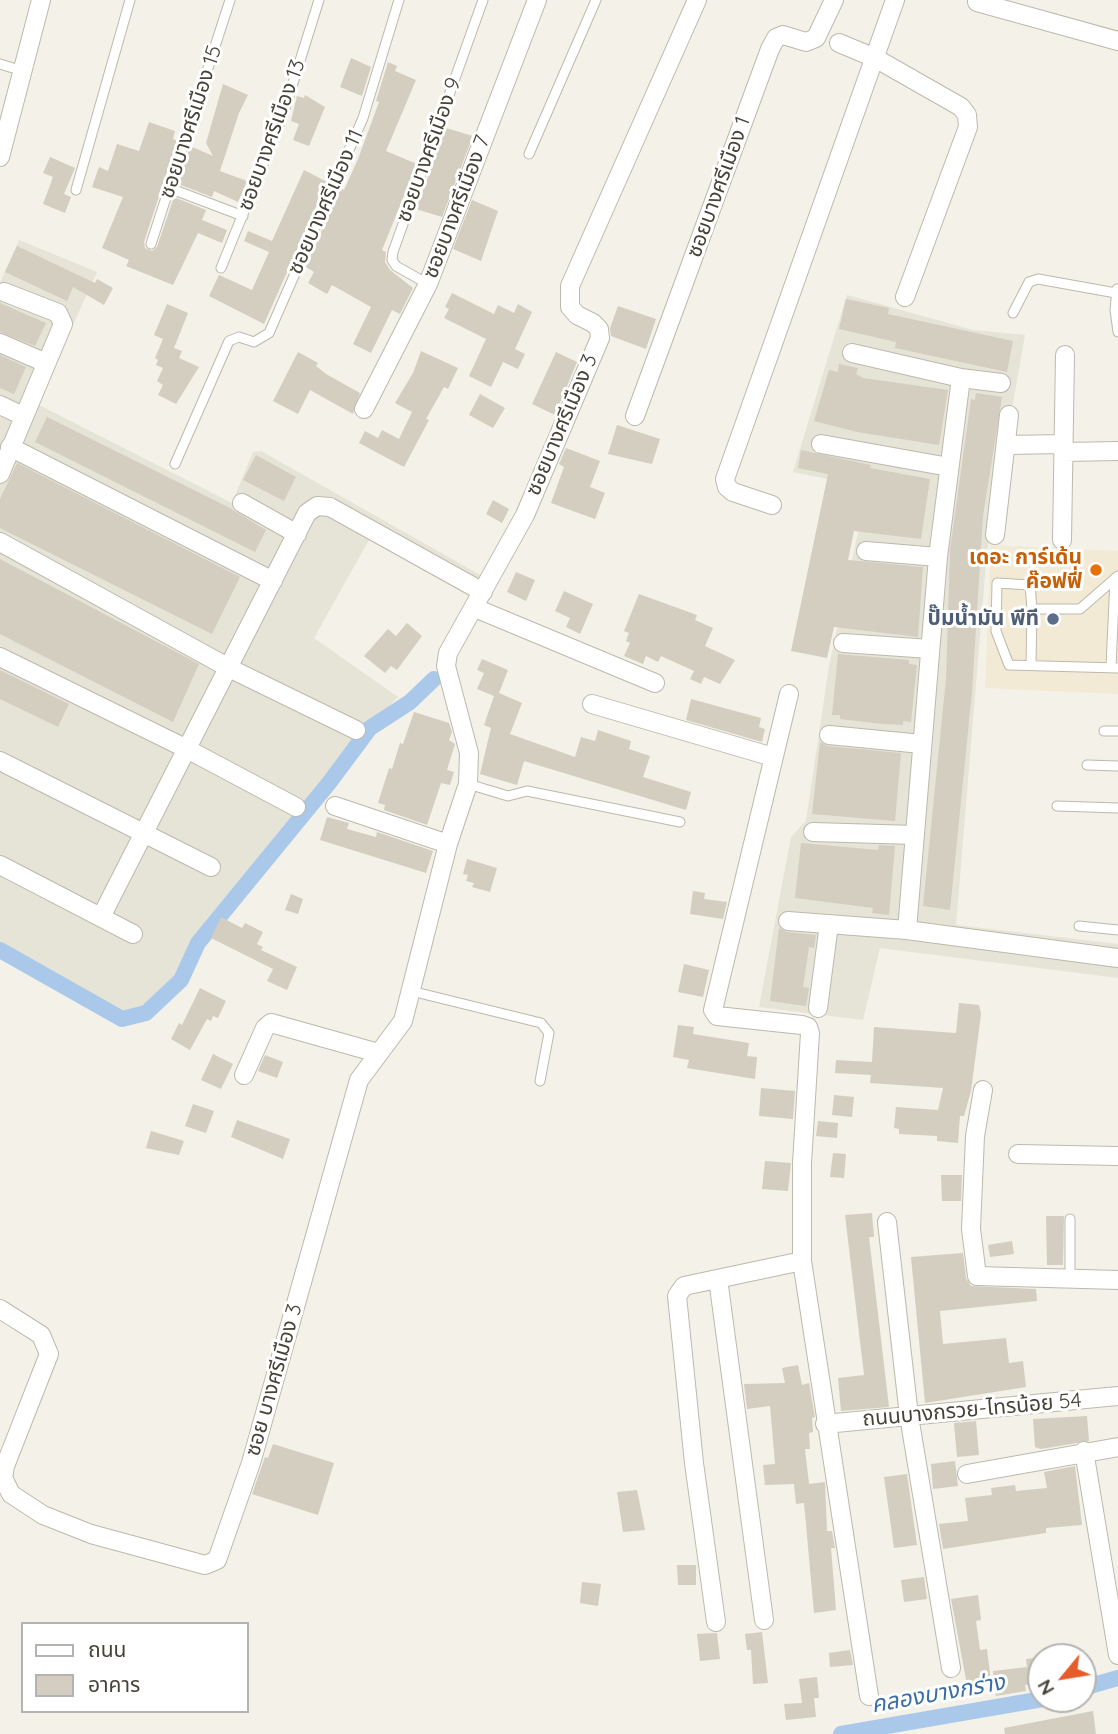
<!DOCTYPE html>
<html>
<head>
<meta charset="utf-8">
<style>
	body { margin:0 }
	#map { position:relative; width:1118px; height:1734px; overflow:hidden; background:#f3f1e8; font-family:Quicksand,"Noto Sans Thai",sans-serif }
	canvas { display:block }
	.legend { position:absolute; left:21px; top:1622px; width:228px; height:91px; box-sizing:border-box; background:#fff; border:2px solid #b5b3af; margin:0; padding:9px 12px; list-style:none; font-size:21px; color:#464238 }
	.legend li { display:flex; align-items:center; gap:14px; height:35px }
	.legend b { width:35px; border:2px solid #b5b3af }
	.north { position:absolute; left:1027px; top:1643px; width:70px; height:70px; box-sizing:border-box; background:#fff; border:2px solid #b5b3af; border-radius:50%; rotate:240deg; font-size:19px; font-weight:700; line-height:28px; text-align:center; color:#464238 }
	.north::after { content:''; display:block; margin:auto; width:24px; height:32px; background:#e75c2b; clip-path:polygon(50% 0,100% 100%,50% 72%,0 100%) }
</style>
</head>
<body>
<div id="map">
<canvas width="1118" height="1734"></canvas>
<ul class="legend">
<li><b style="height:9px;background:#fff"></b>ถนน</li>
<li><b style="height:19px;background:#d3cebf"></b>อาคาร</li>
</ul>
<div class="north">N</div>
</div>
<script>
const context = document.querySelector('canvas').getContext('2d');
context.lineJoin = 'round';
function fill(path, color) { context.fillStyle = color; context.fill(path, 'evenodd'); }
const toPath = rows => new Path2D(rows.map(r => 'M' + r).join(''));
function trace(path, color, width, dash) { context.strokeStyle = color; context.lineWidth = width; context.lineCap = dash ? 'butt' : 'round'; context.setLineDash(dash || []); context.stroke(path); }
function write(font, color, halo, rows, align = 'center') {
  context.font = font + ' Quicksand,"Noto Sans Thai",sans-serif'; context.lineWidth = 6; context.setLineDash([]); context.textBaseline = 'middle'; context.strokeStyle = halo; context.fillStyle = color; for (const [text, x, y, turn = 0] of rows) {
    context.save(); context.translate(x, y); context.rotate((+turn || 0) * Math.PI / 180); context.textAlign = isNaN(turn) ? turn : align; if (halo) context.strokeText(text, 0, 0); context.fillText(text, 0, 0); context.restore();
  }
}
fill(toPath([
	[19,240,97,272,37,404,232,503,253,452,261,451,482,576,471,597,369,540,314,638,398,697,369,726,195,943,180,979,145,1011,123,1016,0,949,0,283],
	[847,295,973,330,1025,335,987,551,956,925,1118,944,1118,978,880,948,863,1020,759,1007,791,837,806,821,829,666,868,487,793,472]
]), '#e6e3d7');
fill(toPath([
	[991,545,1118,551,1118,694,985,688]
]), '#f3ead5');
trace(toPath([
	[0,950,122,1019,146,1013,181,980,198,943,329,783,370,728,410,702,434,679],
	[1083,1688,1118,1678],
	[841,1734,1043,1699]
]), '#aac9ea', 16);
fill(toPath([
	[351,58,371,67,362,96,340,87],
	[388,62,397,66,395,71,416,80,386,151,417,164,382,250,386,252,385,262,390,270,413,288,400,314,392,310,371,353,353,344,371,307,332,285,327,294,308,283,314,272,306,267,340,188,344,190,358,159,379,102,376,101],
	[223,84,248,95,239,113,220,171,247,181,238,202,214,191,212,197,178,184,190,146,213,156,206,143],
	[305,95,325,107,309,146,293,140,299,124,291,121,297,96,304,98],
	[149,122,175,131,173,139,177,141,144,242,145,248,152,251,157,247,174,197,206,210,202,220,227,230,222,243,198,233,173,285,126,266,129,260,102,248,123,197,92,187,99,167,108,171,117,144,139,151],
	[446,128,473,136,442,217,416,209],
	[50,157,75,168,64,194,71,197,65,213,43,204,53,177,43,173],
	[304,170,327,182,264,324,209,296,219,275,252,290,269,252,244,241,248,231,272,241],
	[472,200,498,211,481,261,453,249],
	[17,246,95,283,97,279,113,288,104,305,73,287,67,301,5,272],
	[452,293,494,314,498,305,514,313,518,304,532,312,515,349,525,354,518,369,503,362,491,387,469,376,486,339,444,318,449,309,445,307],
	[846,299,889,308,888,314,1013,341,1007,372,895,348,896,342,839,329],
	[0,303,46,323,35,346,0,332],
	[167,304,188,313,174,348,182,351,179,358,199,367,176,404,158,395,163,385,157,381,163,368,156,365,158,360,155,358,163,339,154,335],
	[618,306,656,319,646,349,611,336,610,328],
	[421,351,458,368,448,389,444,387,426,419,429,420,404,467,359,443,365,431,378,438,382,430,399,439,412,412,395,403,413,373],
	[298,352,318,363,316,366,326,374,360,393,353,414,310,390,298,414,273,401],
	[556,352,577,362,555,415,532,404],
	[0,355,26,367,14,394,0,388],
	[839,364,858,368,856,374,863,378,948,390,939,445,857,432,814,421,829,370,838,372],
	[976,393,1002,397,983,516,972,692,950,910,923,906,946,679,950,550,971,399,975,400],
	[480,394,505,408,493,428,469,415],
	[47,417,228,507,266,530,255,552,35,442],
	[617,425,660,439,652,464,608,454],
	[566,448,600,461,590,487,605,493,595,519,551,503,564,467,559,464],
	[801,450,871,465,870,468,930,479,921,539,854,531,848,560,923,567,918,637,834,627,827,658,791,651,828,474,798,468],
	[256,455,296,477,284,501,243,480],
	[17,463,240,577,212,634,0,528,0,499],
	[493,500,509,509,502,523,486,514],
	[0,559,199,664,173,722,0,634],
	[516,572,535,580,526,601,507,592],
	[564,591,593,604,580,634,566,627,570,618,555,611],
	[639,594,697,615,695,620,713,628,705,646,735,660,720,684,704,677,701,684,690,679,694,671,661,656,658,662,646,656,643,664,624,656,630,643,626,641,629,633,624,631],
	[407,623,422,636,397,670,391,666,385,673,364,656,388,629,396,636],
	[838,654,909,660,909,664,917,665,911,722,903,721,903,725,882,724,840,719,840,715,832,715],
	[482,659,508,670,499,693,522,703,510,734,575,757,581,737,595,741,598,730,631,741,629,749,650,756,643,777,691,792,686,810,524,761,517,785,480,774,491,728,484,725,494,696,477,689,484,673,477,670],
	[0,670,69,704,58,727,0,699],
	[691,699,761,718,759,727,765,729,762,742,686,720],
	[414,712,449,723,452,732,449,740,455,744,447,770,454,772,450,785,441,783,427,825,384,810,385,805,378,803,389,768,392,769,400,743,403,744],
	[820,742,828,746,901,753,895,821,812,814],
	[327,817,349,823,347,829,376,837,377,832,433,851,426,873,320,840],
	[801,843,878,850,879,845,895,846,889,915,872,913,873,908,795,898],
	[467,859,497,868,490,892,472,887,474,883,466,881,468,875,463,874],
	[693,891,705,893,704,899,727,902,723,919,690,914],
	[291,894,303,899,298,914,285,910],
	[221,917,242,928,245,923,263,932,257,944,263,947,261,950,297,967,287,990,267,981,273,969,211,938],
	[779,928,787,932,816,935,814,948,809,947,803,987,809,988,806,1006,770,1001],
	[684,964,709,970,703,997,678,992],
	[200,988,226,1001,218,1018,213,1016,211,1021,207,1019,190,1050,171,1039,179,1023,182,1025],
	[959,1003,979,1005,981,1014,971,1091,964,1116,960,1116,958,1143,937,1141,937,1136,899,1134,899,1129,894,1128,896,1107,938,1110,943,1088,870,1083,871,1075,835,1073,836,1060,872,1062,874,1027,956,1033],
	[678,1025,694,1027,693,1034,749,1043,747,1056,757,1057,755,1079,687,1068,689,1060,673,1057],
	[213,1054,233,1064,221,1089,201,1080],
	[265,1055,283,1062,277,1078,258,1071],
	[761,1088,795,1091,793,1119,759,1116],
	[834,1095,854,1097,852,1117,832,1115],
	[193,1104,214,1111,206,1133,185,1126],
	[237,1120,290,1139,283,1159,231,1137],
	[818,1121,838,1123,837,1138,816,1136],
	[151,1131,184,1141,179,1155,146,1148],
	[833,1153,846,1154,844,1178,830,1177],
	[765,1161,791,1163,788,1191,762,1189],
	[941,1175,962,1175,961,1201,942,1201],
	[872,1213,874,1237,869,1237,889,1407,841,1411,838,1378,864,1375,845,1215],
	[1046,1216,1064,1216,1063,1265,1047,1265],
	[1012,1241,1014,1254,990,1257,988,1245],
	[963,1253,966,1278,971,1286,1036,1289,1037,1301,940,1311,943,1344,1006,1338,1009,1363,1023,1361,1026,1387,925,1403,911,1257],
	[798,1365,802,1385,809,1383,815,1417,812,1418,813,1432,809,1433,810,1449,805,1449,809,1484,825,1482,827,1531,832,1531,835,1548,831,1548,836,1610,814,1613,804,1503,796,1504,794,1484,765,1485,763,1465,775,1464,770,1406,747,1409,744,1384,785,1383,782,1368],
	[1087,1416,1089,1441,1041,1449,1035,1447,1033,1419],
	[976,1421,979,1455,957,1457,954,1423],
	[273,1444,334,1463,318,1515,252,1494,265,1457,268,1458],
	[955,1461,958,1486,933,1489,931,1464],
	[1075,1466,1082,1525,1046,1528,1046,1533,943,1549,939,1524,968,1521,965,1498,992,1495,991,1488,1015,1485,1016,1491,1047,1488,1044,1472],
	[907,1474,917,1545,894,1548,884,1477],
	[637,1490,645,1530,623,1532,617,1492],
	[677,1565,696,1565,696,1585,678,1585],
	[924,1577,927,1599,904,1602,901,1580],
	[582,1582,601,1584,598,1606,580,1603],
	[978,1595,981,1620,976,1621,980,1650,987,1649,991,1681,967,1685,951,1599],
	[762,1632,768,1683,753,1684,751,1650,747,1650,745,1634],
	[717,1633,720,1659,700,1661,697,1634],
	[850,1650,853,1665,830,1667,829,1653],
	[1041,1657,1041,1683,1025,1685,1026,1691,996,1696,993,1671,1027,1667,1026,1659],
	[817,1677,819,1698,814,1698,816,1717,786,1720,784,1704,802,1703,799,1679],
	[1093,1711,1096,1734,1005,1734,1004,1728]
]), '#d3cebf');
const lane = toPath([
	[0,64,23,71],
	[529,154,596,0],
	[169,188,243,216],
	[76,190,130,0],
	[151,244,230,0],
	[221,268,283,115,319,0],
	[428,284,396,266,392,260,393,252,483,0],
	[1117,289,1115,310,1118,332],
	[1013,313,1029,282,1038,279,1116,293],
	[175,464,229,341,239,337,254,342,269,333,363,118,399,0],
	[1032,609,1030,585,997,583,996,631,1009,665,1118,668],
	[1031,665,1032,609,1080,609,1118,576],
	[1111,667,1115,578],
	[1104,731,1118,731],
	[1087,765,1118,766],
	[468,784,508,796,527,791,680,822],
	[1057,806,1118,808],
	[1079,926,1118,930],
	[411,991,541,1023,549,1033,540,1081],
	[1070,1280,1070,1219]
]);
const street = toPath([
	[977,2,1118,41],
	[839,43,875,58,961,107,967,115,968,127,905,297],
	[0,157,41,0],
	[0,343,46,363],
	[852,353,961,378,1001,383],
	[0,405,23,416],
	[364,409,428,284,537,0],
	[635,416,770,49,776,38,783,35,806,42,816,38,834,0],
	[821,444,949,467],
	[1006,445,1063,444],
	[10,447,273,581],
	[1063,452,1118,451],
	[0,474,63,324,58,313,4,292],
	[242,503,297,534],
	[772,505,733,492,727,487,725,479,895,0],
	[995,535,1009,415],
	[1062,540,1065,355],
	[0,542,229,668,356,730],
	[866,551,938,557],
	[475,608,655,683],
	[843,643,930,649],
	[0,657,187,749,296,807],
	[789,694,713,1010,717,1016,802,1025,808,1027,810,1033,802,1163,802,1261,869,1696],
	[592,704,773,757],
	[829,735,922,744],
	[0,761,211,867],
	[335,806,448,844],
	[813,832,915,835],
	[0,865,133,934],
	[101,917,307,513,317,506,330,507,483,592],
	[788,921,907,930,1118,958],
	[907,930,938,557,961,378],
	[818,1008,829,924],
	[244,1075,265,1028,271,1023,378,1053],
	[983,1090,975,1136,971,1229,977,1276,1118,1280],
	[1018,1154,1118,1156],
	[887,1222,909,1416,951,1668],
	[718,1279,764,1620],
	[0,1309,41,1335,49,1354,5,1466,3,1478,11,1494,43,1515,91,1534,205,1565,217,1560,251,1463,359,1080,403,1021,448,844,468,784,469,753,446,666,448,653,525,515,600,338,599,329,593,323,577,315,570,307,570,286,697,0],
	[825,1424,1118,1396],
	[1084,1451,1118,1655],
	[967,1474,1118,1447],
	[716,1622,694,1463,677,1296,684,1286,802,1261]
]);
trace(lane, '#bdb9ac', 11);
trace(street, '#bdb9ac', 20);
trace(lane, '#fff', 9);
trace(street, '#fff', 18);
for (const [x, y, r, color] of [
	[1096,570,7,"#e8710a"],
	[1053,619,7,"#5c6f8a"]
]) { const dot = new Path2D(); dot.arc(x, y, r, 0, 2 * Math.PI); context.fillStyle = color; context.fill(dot); trace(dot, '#fff', 2.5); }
write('21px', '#464238', '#fff', [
	["ซอยบางศรีเมือง 15",191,122,-72],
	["ซอยบางศรีเมือง 13",272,135,-70],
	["ซอยบางศรีเมือง 9",429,150,-70],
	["ซอยบางศรีเมือง 1",719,187,-70],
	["ซอยบางศรีเมือง 11",326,202,-66],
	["ซอยบางศรีเมือง 7",457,207,-69],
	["ซอยบางศรีเมือง 3",562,425,-67],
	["ซอย บางศรีเมือง 3",274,1380,-74],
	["ถนนบางกรวย-ไทรน้อย 54",972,1410,-5]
]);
write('bold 21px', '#c56008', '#fff', [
	["เดอะ การ์เด้น",1082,558],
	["ค๊อฟฟี่",1082,582]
], 'right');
write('bold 21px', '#4e5e75', '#fff', [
	["ปั๊มน้ำมัน พีที",1039,619]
], 'right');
write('italic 23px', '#3a6da8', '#fff', [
	["คลองบางกร่าง",938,1694,-10]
]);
</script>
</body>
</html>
